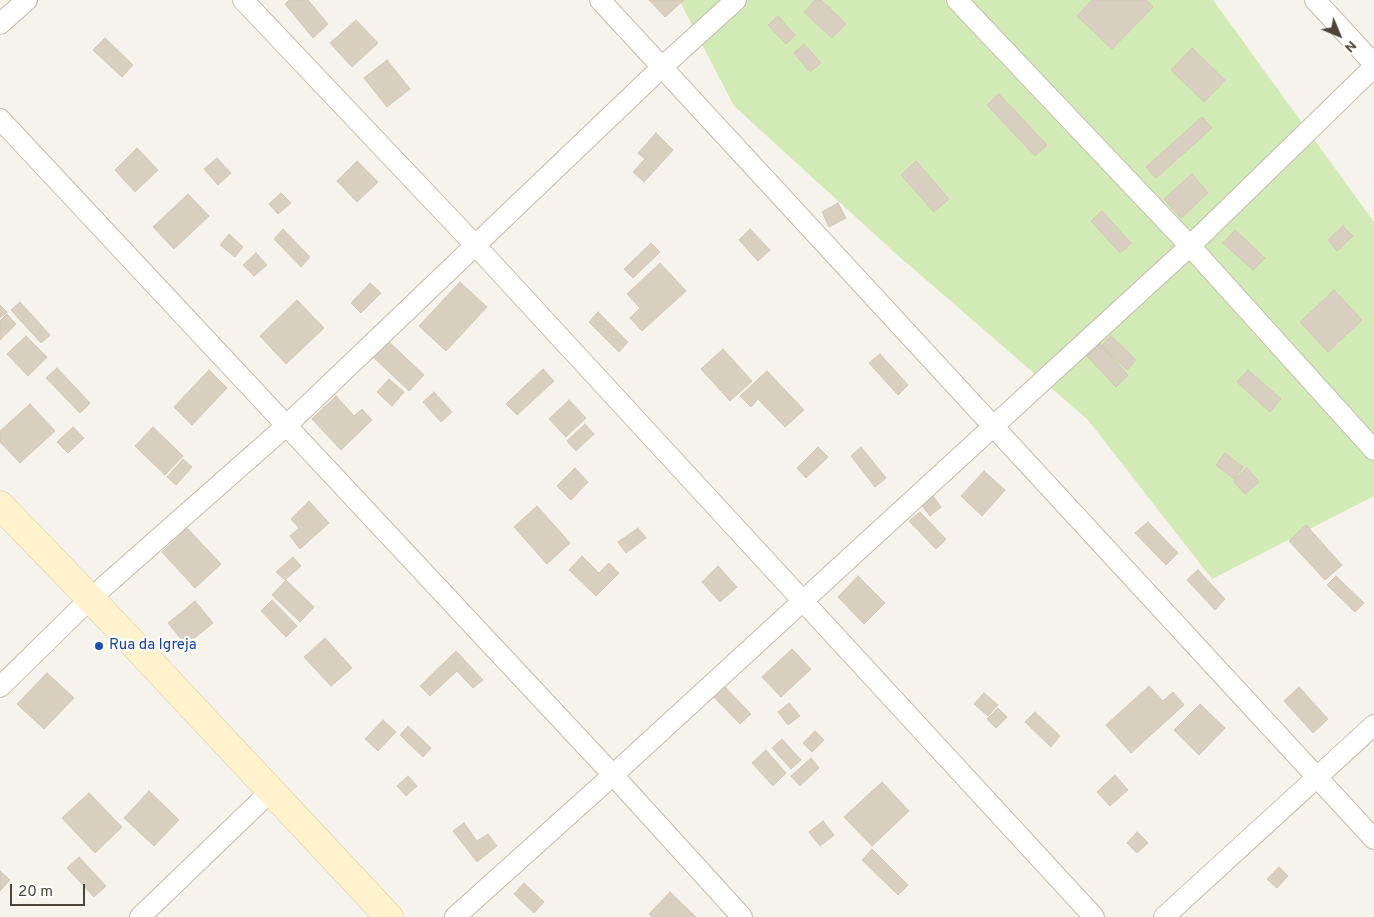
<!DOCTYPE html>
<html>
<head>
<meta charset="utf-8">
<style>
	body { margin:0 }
	#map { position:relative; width:1374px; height:917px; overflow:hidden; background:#f6f3ec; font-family:Overpass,sans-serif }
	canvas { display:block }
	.north { position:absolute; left:1314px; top:10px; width:50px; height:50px; -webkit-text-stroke:4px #fff; paint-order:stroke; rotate:135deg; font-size:14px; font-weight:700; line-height:20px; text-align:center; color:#4b4439 }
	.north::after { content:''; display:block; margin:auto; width:18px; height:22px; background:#4b4439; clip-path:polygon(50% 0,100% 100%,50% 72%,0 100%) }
	.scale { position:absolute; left:10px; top:884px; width:75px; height:22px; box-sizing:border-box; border:2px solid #4b4439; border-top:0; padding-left:6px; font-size:15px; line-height:18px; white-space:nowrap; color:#4b4439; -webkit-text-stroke:4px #fff; paint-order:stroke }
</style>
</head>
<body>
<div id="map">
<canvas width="1374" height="917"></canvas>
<div class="north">N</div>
<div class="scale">20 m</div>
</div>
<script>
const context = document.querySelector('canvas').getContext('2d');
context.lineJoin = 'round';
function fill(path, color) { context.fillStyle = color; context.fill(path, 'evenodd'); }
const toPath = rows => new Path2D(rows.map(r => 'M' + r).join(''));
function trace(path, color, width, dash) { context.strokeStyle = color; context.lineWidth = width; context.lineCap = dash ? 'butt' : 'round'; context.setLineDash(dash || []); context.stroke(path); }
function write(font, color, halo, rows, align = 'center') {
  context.font = font + ' Overpass,sans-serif'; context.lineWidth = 4.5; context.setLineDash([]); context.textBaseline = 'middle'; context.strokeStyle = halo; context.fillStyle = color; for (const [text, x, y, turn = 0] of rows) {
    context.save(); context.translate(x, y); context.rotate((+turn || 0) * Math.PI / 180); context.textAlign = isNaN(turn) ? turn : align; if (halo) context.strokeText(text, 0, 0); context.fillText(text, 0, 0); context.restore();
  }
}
fill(toPath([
	[679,0,1213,0,1374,222,1374,496,1212,579,1088,420,894,252,734,106]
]), '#d2eab5');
const building = toPath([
	[289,0,308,0,328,24,313,38,285,4,289,0],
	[649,0,684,0,665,17,649,0],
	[815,0,821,0,846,24,832,38,804,12,815,0],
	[1092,0,1146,0,1153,7,1112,49,1077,16,1092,0],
	[778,16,795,35,786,44,768,25,778,16],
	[356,20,378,43,352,67,330,43,356,20],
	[105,38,133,65,122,77,93,50,105,38],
	[804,44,821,63,810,72,794,53,804,44],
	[1192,48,1225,80,1204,102,1171,70,1192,48],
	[387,60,410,89,387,107,364,78,387,60],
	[999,94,1047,145,1035,156,987,105,999,94],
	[1202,117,1212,128,1156,178,1146,167,1202,117],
	[656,133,673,150,644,182,633,172,645,159,638,153,656,133],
	[137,148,158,170,135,192,115,170,137,148],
	[217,158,231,173,218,185,204,169,217,158],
	[357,161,378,182,357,202,337,181,357,161],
	[916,161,949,199,934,212,901,175,916,161],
	[1192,174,1208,193,1181,218,1164,199,1192,174],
	[281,193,291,203,278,214,269,204,281,193],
	[188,194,209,216,174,249,153,227,188,194],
	[838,203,846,218,829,227,822,212,838,203],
	[1102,211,1131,243,1120,253,1091,221,1102,211],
	[1343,226,1353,236,1337,251,1328,240,1343,226],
	[283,229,310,257,301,267,274,239,283,229],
	[750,229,770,250,758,261,739,240,750,229],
	[1235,230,1265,258,1253,270,1223,243,1235,230],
	[229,234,243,247,235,257,220,245,229,234],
	[651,243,660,252,633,278,624,269,651,243],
	[256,253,267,265,254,276,243,265,256,253],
	[660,263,686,291,642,331,630,318,640,308,627,294,660,263],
	[460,282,487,307,446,351,419,326,460,282],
	[370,283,381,293,361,313,351,303,370,283],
	[1334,290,1362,320,1328,352,1300,322,1334,290],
	[297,300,324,328,286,364,260,336,297,300],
	[20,302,50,335,41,343,11,310,20,302],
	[0,305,7,312,0,318,0,305],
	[598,312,628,342,619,352,589,322,598,312],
	[7,314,16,324,0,340,0,321,7,314],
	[26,336,47,357,28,376,7,354,26,336],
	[1111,336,1136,360,1127,370,1102,346,1111,336],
	[385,338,424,375,409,391,370,354,385,338],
	[1100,344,1128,375,1116,387,1087,356,1100,344],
	[723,349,752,381,730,401,701,369,723,349],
	[880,354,908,385,898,395,869,363,880,354],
	[57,368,90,403,80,413,46,378,57,368],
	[543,369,554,381,517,415,506,404,543,369],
	[209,370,227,388,192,425,174,407,209,370],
	[1248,370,1281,399,1270,412,1237,382,1248,370],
	[767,371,804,410,785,427,758,399,751,407,740,396,767,371],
	[389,379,404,392,392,406,377,392,389,379],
	[434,392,452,412,441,422,423,402,434,392],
	[336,396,354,416,362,409,372,420,341,450,312,419,336,396],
	[569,400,586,418,566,437,549,419,569,400],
	[30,404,55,431,20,463,0,442,0,431,30,404],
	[585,424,594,434,576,451,567,441,585,424],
	[73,427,84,438,68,453,57,442,73,427],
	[153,427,183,456,165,475,135,446,153,427],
	[818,447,828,457,806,478,797,468,818,447],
	[861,447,886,478,875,487,851,456,861,447],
	[1225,453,1243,467,1234,479,1216,465,1225,453],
	[183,459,192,467,176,485,167,477,183,459],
	[575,468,588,482,571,500,557,486,575,468],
	[1247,468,1259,482,1245,494,1233,481,1247,468],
	[984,471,1005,490,982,516,961,496,984,471],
	[933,496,941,507,930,516,922,506,933,496],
	[309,501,329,523,300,549,290,536,299,528,291,519,309,501],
	[537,506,570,543,547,564,514,527,537,506],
	[920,512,946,539,936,549,909,521,920,512],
	[1148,522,1178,553,1166,565,1135,533,1148,522],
	[1306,525,1342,565,1325,580,1289,541,1306,525],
	[187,528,221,564,195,588,162,552,187,528],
	[638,528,646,538,626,553,618,542,638,528],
	[582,556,599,573,609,563,619,573,596,596,569,570,582,556],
	[293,557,301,566,285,580,276,572,293,557],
	[718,566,737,587,720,602,702,582,718,566],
	[1198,570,1225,599,1215,610,1187,580,1198,570],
	[858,576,885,603,864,624,838,597,858,576],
	[1336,576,1364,603,1355,612,1327,585,1336,576],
	[286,580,314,607,300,622,272,595,286,580],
	[272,600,297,626,286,637,261,611,272,600],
	[195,601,213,623,186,645,168,623,195,601],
	[325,638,352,668,331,686,304,657,325,638],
	[792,649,811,669,781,697,762,677,792,649],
	[456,651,483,680,473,688,457,671,430,696,420,686,456,651],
	[47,673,74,698,44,729,17,704,47,673],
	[722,684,751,714,740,724,711,694,722,684],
	[1149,686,1163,701,1173,692,1184,705,1131,753,1106,725,1149,686],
	[1299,687,1328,719,1313,733,1284,701,1299,687],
	[984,693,998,705,988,716,974,704,984,693],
	[789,703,800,716,788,725,778,712,789,703],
	[1200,704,1225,728,1199,755,1174,730,1200,704],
	[998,708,1007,717,996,728,987,719,998,708],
	[1035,712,1060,736,1051,747,1025,722,1035,712],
	[383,720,396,732,378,751,365,739,383,720],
	[408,726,431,748,423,757,400,735,408,726],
	[815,731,824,740,812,752,803,743,815,731],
	[782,739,801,760,791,769,772,748,782,739],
	[766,750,786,773,773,786,752,763,766,750],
	[811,758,819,768,800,786,791,776,811,758],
	[1115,775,1128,790,1110,806,1097,792,1115,775],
	[408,776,417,786,406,796,397,786,408,776],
	[882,782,909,811,872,846,844,817,882,782],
	[149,791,179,820,154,846,124,818,149,791],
	[89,793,122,827,95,853,62,818,89,793],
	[823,821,834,835,820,846,809,832,823,821],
	[464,823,477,841,488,834,497,846,477,862,453,831,464,823],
	[1137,832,1148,843,1137,853,1127,843,1137,832],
	[872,849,908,885,898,895,862,860,872,849],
	[79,857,106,886,94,897,67,868,79,857],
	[1279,867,1288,876,1277,888,1267,879,1279,867],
	[0,871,10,880,0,891,0,871],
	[524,883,544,902,534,913,514,894,524,883],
	[670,892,696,917,652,917,649,914,670,892]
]);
fill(building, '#d8cfc1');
trace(building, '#d3c7b4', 1);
const street = toPath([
	[243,0,476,246,1094,917],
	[600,0,1374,839],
	[957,0,1190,246,1374,450],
	[1315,0,1374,64],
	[0,24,27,0],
	[0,119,613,775,742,917],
	[0,687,91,598,286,426,661,68,736,0],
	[140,917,271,791],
	[455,917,613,775,1190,246,1374,67],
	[1164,917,1374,725]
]);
const secondary = toPath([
	[0,505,110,619,389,917]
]);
trace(street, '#c2bbae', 22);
trace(secondary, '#d6c79b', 29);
trace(street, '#fff', 20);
trace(secondary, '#fff3cd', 28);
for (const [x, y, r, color] of [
	[99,646,5,"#1a4fb4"]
]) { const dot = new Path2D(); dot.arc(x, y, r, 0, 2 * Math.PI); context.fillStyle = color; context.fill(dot); trace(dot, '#fff', 2); }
write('15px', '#164399', '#fff', [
	["Rua da Igreja",109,646]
], 'left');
</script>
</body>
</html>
